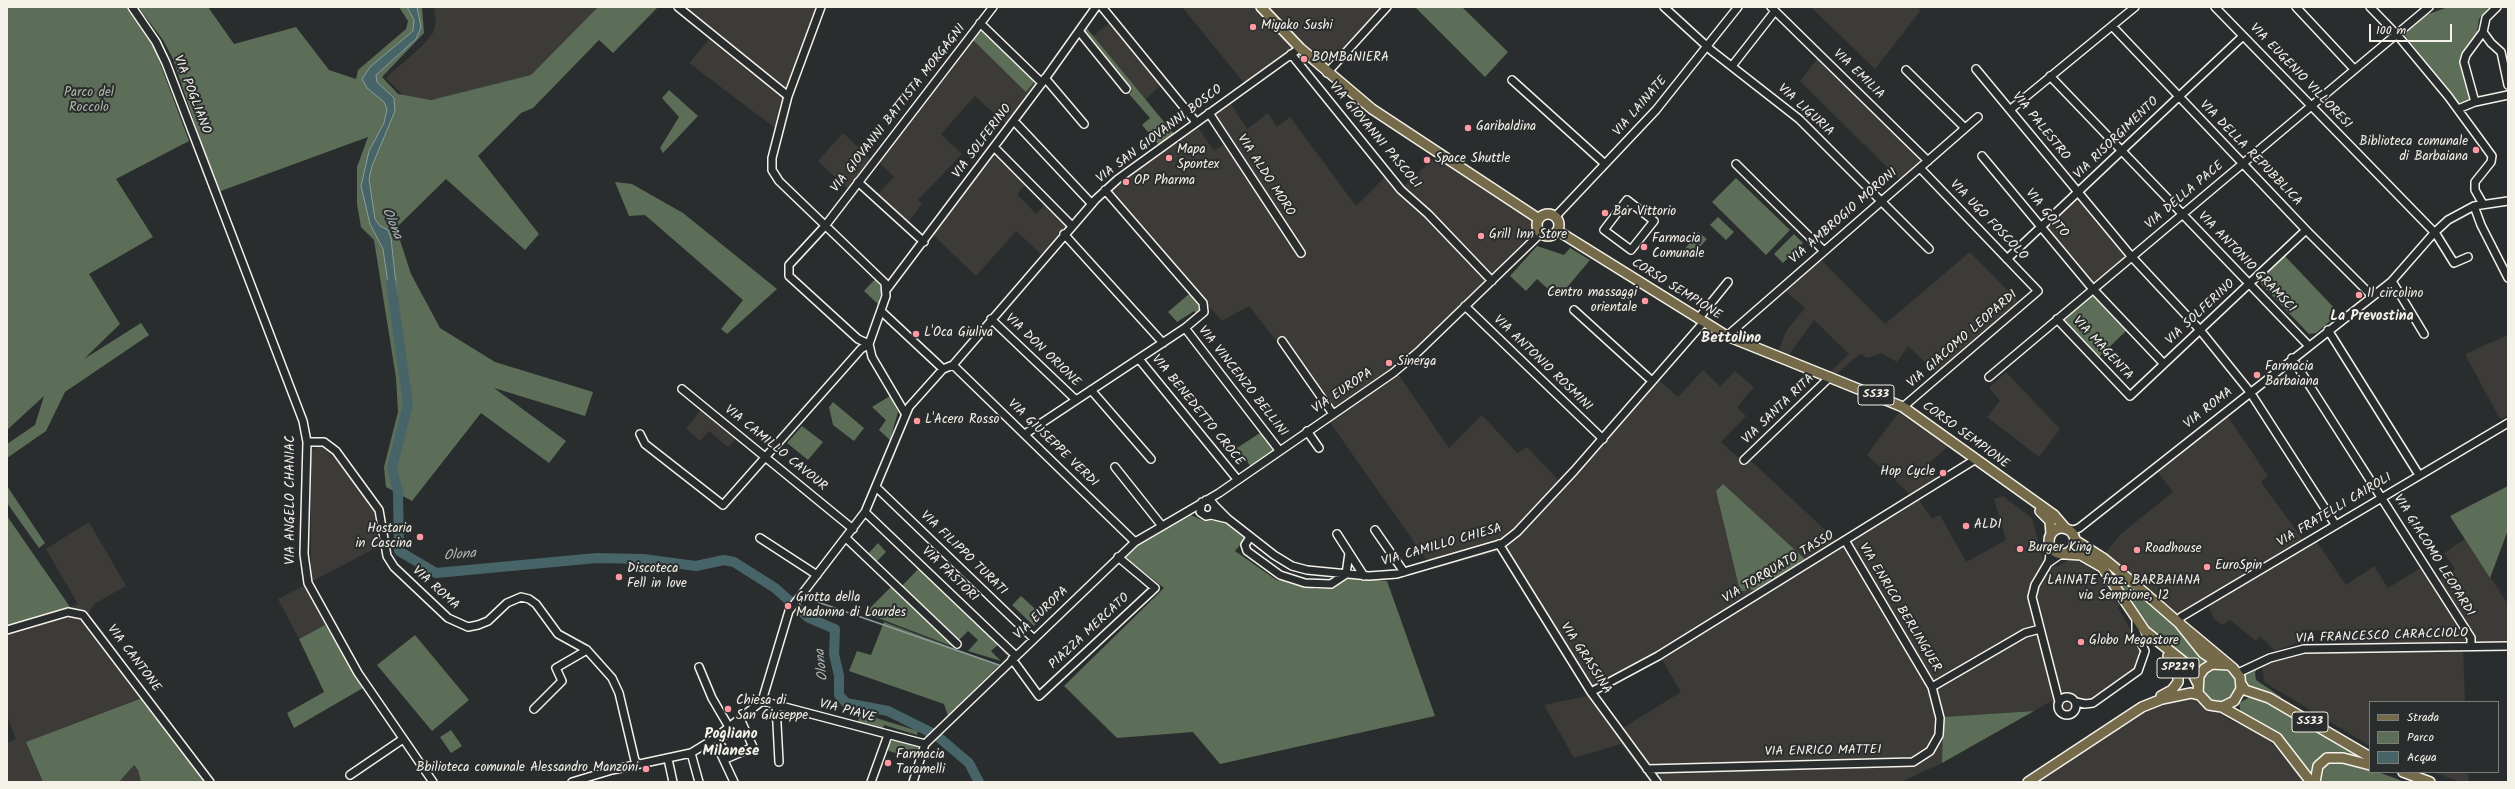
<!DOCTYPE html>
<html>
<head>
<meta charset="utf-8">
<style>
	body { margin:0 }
	#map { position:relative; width:2515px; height:789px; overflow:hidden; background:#2a2d2e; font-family:Kalam,sans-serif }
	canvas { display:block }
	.frame { position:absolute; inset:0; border:8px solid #f4f1e8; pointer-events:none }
	.legend { position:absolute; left:2369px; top:701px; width:130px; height:72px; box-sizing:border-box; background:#2a2d2e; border:1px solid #7b7b78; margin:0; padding:5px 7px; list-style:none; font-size:12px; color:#f4f1e8 }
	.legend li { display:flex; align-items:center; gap:8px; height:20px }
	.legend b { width:20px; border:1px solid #7b7b78 }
	.scale { position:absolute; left:2369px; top:24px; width:83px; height:18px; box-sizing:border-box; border:2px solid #f4f1e8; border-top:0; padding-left:5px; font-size:12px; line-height:14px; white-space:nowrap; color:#f4f1e8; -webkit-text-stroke:3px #2a2d2e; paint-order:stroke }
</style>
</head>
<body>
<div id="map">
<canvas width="2515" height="789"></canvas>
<div class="frame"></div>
<ul class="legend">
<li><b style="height:5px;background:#756b4b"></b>Strada</li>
<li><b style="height:11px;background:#5c6e57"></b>Parco</li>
<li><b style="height:11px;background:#476568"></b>Acqua</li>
</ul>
<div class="scale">100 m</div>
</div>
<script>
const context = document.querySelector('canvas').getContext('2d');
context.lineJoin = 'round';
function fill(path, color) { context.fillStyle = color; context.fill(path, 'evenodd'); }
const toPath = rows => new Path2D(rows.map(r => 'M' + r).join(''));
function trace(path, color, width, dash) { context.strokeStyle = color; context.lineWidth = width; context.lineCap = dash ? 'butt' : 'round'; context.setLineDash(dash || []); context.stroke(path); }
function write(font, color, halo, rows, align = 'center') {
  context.font = font + ' Kalam,sans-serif'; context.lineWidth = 4; context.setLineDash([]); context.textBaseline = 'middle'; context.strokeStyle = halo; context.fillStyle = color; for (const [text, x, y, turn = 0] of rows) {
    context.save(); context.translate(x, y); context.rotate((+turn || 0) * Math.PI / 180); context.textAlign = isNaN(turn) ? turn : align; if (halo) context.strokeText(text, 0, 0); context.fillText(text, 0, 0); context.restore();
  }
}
fill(toPath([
	[434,7,598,7,531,75,431,100,405,97,386,78,424,44,433,33,436,21],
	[682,7,818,7,787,93],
	[1182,7,1257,7,1294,48,1245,84],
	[1265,7,1383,7,1326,70],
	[1811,7,1917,7,1921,10,1875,69],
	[1111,22,1163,83,1145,100,1093,36],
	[981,26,1040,83,1008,126,975,96,941,134,962,154,918,200,922,204,906,225,876,196,894,177,877,160],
	[712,36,786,96,778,130,689,63],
	[1820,55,1927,161,1902,182,1800,81],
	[1229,101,1247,129,1268,113,1277,127,1290,117,1356,206,1386,176,1399,191,1436,156,1544,225,1411,356,1334,411,1283,339,1278,343,1249,306,1222,321,1107,191,1196,124,1214,151,1229,141,1211,113],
	[843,133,872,160,849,190,818,161],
	[995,151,1027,183,1017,194,1036,214,1047,203,1069,225,1043,256,1016,231,976,276,932,234],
	[2078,196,2128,256,2092,286,2044,228],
	[1970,252,2019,302,1936,373,1908,346,1897,362,1881,353,1868,358,1860,354,1833,377,1827,375,1849,354,1814,320,1786,359,1777,355,1786,331,1805,308,1780,286,1816,255,1885,324],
	[2508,335,2508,416,2500,419,2465,354],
	[1703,370,1720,386,1735,371,1754,387,1737,407,1746,416,1721,442,1744,463,1749,459,1837,541,1886,513,1890,518,1919,500,1932,519,1940,515,1966,562,2006,540,1994,499,2003,496,2032,518,2043,559,2056,567,2074,557,2089,562,2100,579,2102,578,2120,606,2118,608,2141,648,2142,669,2081,707,2073,719,2062,719,2056,715,2051,701,2034,711,1943,717,1942,763,1901,782,1650,782,1621,744,1574,758,1544,705,1591,695,1616,732,1681,692,1660,656,1656,654,1587,690,1547,629,1500,551,1433,569,1329,421,1398,374,1449,448,1482,415,1517,453,1527,447,1564,486,1658,379,1678,397],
	[2006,372,2060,429,2039,457,1987,417,2000,401,1989,388],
	[702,408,738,437,728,447,709,431,700,441,686,429],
	[1901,409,1951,444,1926,466,1938,481,1913,497,1867,455],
	[2226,414,2268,476,2261,482,2306,544,2315,539,2346,585,2374,566,2388,588,2424,566,2435,583,2455,569,2444,553,2465,539,2508,604,2508,642,2340,643,2333,631,2302,630,2309,644,2296,643,2275,651,2260,636,2256,641,2230,620,2222,625,2214,619,2208,604,2178,616,2104,554,2122,533,2173,492,2157,471],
	[321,445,331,448,373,508,381,545,311,582,311,450],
	[89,522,126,586,94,604,88,615,96,622,149,695,26,742,43,782,7,782,7,743,16,739,7,717,7,631,78,604,46,549],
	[307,584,329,623,299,639,278,599],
	[2463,647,2465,702,2370,702,2370,746,2264,682,2262,664,2302,653],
	[2190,698,2200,701,2230,720,2267,737,2304,782,2037,782,2147,708,2159,703],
	[134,765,138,769,141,782,119,782],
	[2433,772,2468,772,2469,782,2460,782]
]), '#3c3b38');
fill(toPath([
	[7,7,126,7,154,47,189,141,116,179,153,237,89,274,120,324,84,359,141,323,149,335,65,392,46,431,7,458,7,444,35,425,44,396,7,430],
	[138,7,208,7,234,44,296,27,329,70,356,79,358,70,406,29,408,21,399,7,422,7,424,33,382,77,398,94,431,100,531,75,598,7,658,7,613,53,599,40,533,108,521,113,478,156,539,234,525,250,446,179,396,228,411,274,440,328,495,362,593,392,585,416,494,388,566,441,549,463,481,413,412,501,386,487,384,467,398,412,396,378,374,240,361,227,357,204,357,167,368,137,218,192,173,59,163,40],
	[1415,7,1462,7,1508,52,1485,77],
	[2448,7,2489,7,2479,19,2477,33,2461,60,2470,101,2457,103,2404,34,2426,15],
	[1085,26,1174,134,1159,145,1142,125,1150,118,1129,94,1132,91,1082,31],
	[982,29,1036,80,1026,92,973,40],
	[669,90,698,116,663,153,660,148,679,117,662,98],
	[1736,178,1790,230,1766,255,1712,202],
	[615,182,632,184,683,213,777,289,727,334,721,329,743,300,645,215,629,216],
	[1718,217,1734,232,1726,240,1710,225],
	[1698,232,1707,239,1693,255,1685,249],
	[1794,234,1803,243,1783,263,1774,254],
	[1537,246,1564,255,1570,248,1590,260,1558,298,1537,279,1526,291,1510,276],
	[2284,255,2337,311,2334,313,2336,316,2316,333,2309,334,2261,284,2261,278],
	[876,278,882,290,878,304,864,291],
	[1189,294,1198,305,1199,311,1197,314,1194,311,1177,322,1168,312],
	[2092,294,2127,330,2099,357,2063,320],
	[890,396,898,412,890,440,879,430,886,420,872,407],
	[833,402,864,428,854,441,833,425,829,407],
	[802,426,823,442,808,460,787,443],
	[1263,431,1277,449,1251,467,1237,448],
	[1723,484,1807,561,1755,590,1740,591,1716,491],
	[7,486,45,543,39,548,7,503],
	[2508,486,2508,530,2490,578,2450,516],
	[1191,515,1204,521,1221,520,1227,524,1245,539,1235,551,1278,581,1280,578,1316,589,1332,588,1349,578,1387,581,1435,716,1220,764,1193,732,1117,738,1064,686,1164,588,1124,556,1137,545],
	[7,516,70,607,7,629],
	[878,543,886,552,876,562,867,555],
	[920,567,1008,651,1007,655,998,645,991,651,1001,661,968,651,978,640,968,631,958,641,902,586],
	[2112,569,2176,626,2206,663,2196,671,2147,629,2111,571],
	[892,586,954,647,865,613],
	[1021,596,1043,616,1034,626,1012,605],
	[884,622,999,665,948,716,944,704,849,671,857,651,871,655],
	[325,625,363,688,294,728,287,713,324,692,299,639],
	[415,635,469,700,432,731,377,665],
	[2258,666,2255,673,2256,680,2281,697,2280,699,2268,692,2249,687,2245,681,2246,673],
	'2201 685a18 18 0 1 1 36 0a18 18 0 1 1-36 0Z',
	[2250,697,2271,703,2370,764,2323,759,2313,778,2283,737,2273,729,2241,714,2239,703],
	[142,698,204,782,141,782,138,770,134,765,119,782,43,782,26,742],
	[2034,711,1942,763,1943,717],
	[860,713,918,731,917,735,884,725,883,729,858,722],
	[451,730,462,746,451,753,440,737],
	[894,740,917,747,920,751,917,760,889,751,887,748,889,743],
	[2336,759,2370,769,2370,772,2378,772,2405,782,2320,782,2320,771,2325,764]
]), '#5c6e57');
const water = toPath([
	[407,7,417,7,421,27,416,39,376,75,377,82,394,98,395,111,372,166,369,179,375,219,380,226,388,230,391,238,397,293,390,297,383,249,370,224,361,186,369,151,384,123,387,109,384,102,367,88,362,79,370,67,413,31,414,20,407,7]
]);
fill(water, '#476568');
trace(water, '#8c9d9b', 1);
trace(toPath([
	[806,598,999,665]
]), '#8c9d9b', 1.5);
trace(toPath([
	[391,283,408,404,392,468,398,492,399,551,436,573,597,558,643,559,696,566,724,560,734,562,775,588,809,618,835,629,834,654,839,676,839,695,846,703,888,711,936,735,969,763,979,782]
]), '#476568', 10);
const minor = toPath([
	[132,7,156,42,166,63,303,421,307,442,304,554,308,583,358,673,433,782],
	[678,7,788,96],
	[821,7,788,96,772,158,772,170,779,181,885,283,886,296,869,344,872,357,905,413],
	[1102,7,1196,122],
	[1664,7,1712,51,1799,119,1929,249],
	[1771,7,1928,161],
	[2215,7,2436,234,2454,263,2468,257],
	[2296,7,2354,69],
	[2370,7,2399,37,2448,96,2492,156,2491,162,2475,182,2475,190,2483,204],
	[2497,7,2486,18,2483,32,2491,43,2501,52,2508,85],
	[980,23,1042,83],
	[2112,26,2306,230,2372,296],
	[1079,31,1126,89],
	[1291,54,1401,190,1428,214,1492,281],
	[1732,66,1775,11],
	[1976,69,2131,256,2200,330,2250,392,2335,524],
	[1906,70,1965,128],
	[1327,73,1387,7],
	[2050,76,2308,345],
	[1045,78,1084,124],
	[1512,80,1605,164],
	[2475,102,2464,62,2466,55,2483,32],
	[2011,109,2135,7],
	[2458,109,2475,102,2508,95],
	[1209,113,1301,253],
	[1014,121,1091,203],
	[994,147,1071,225],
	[1982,156,2092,288,2164,364],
	[1736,164,1824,251],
	[858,182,924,242],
	[1627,200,1654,221,1631,250,1604,230,1627,200],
	[2474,206,2481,225,2508,278],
	[1555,217,1656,110,1738,7],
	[1064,234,1163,343],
	[2007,259,2243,36],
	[2392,281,2424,334],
	[887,289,1042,83,1096,7],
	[1465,306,1603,439],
	[1574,310,1652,381],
	[881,311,943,369],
	[991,319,1076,400],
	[1698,319,1728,282],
	[2057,319,2130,396,2306,230],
	[1185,328,1279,450],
	[2328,330,2419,475],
	[1727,336,1978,117],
	[1282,341,1333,414],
	[869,344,858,339,789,276,789,265,825,226,993,7],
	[2292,358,2471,638,2471,646],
	[1139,359,1237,479],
	[953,365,1135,542],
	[1989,377,2429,7],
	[682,389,853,529],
	[1091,390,1151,459],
	[1903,407,2038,291,1920,168],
	[1307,431,1319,448],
	[640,434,645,444,723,505,861,349,869,344],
	[1025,434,1185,328,1204,312,1203,303,1105,190],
	[307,442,324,442,336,451,379,510,387,556,394,567,448,618,468,627,478,625,488,621,507,603,521,597,529,599,536,604,558,634,587,650,612,678,619,693,636,765],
	[1744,460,1830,377],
	[1115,467,1162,526],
	[876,487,1034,639],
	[1202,502,1200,512,1206,516,1211,515,1214,512,1215,506,1211,501,1206,500],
	[865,512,1016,656],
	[1211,515,1228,519,1215,506],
	[1228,519,1274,555,1292,566,1307,570,1369,576,1397,574,1503,543,1517,532,1574,471,1703,323],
	[2068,529,2074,530,2079,528,2391,282,2434,233,2448,220,2474,206,2508,201],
	[1375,530,1404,572],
	[1337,534,1364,576],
	[1250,537,1245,545,1247,551,1280,575,1305,583,1331,584,1346,574,1349,553],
	[760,538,817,575],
	[846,538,957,644],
	[1499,544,1591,692,1657,782],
	[2049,561,2051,547],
	[2179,623,2181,617,2508,423],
	[7,630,68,612,83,615,210,782],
	[1012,659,1039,696,1155,588,1118,557],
	[699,667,712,698,729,727],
	[2238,673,2270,658,2304,649,2508,646],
	[1932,687,2025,633,2040,629],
	[1591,692,1658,656,1976,459],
	'2058 706a9 9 0 1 1 18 0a9 9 0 1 1-18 0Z',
	[762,701,925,744],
	[2059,702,2032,597,2035,585,2048,563,2061,554],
	[2076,702,2085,704,2093,703,2138,671,2145,651,2136,632,2136,618],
	[776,705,779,762],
	[534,709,562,681,556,668,587,650],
	[742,723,753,747,728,758,718,740,742,723],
	[925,744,1135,542,1219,493,1393,373,1418,352,1541,233],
	[719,750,734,782],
	[691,753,699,782],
	[668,759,673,782],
	[1647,769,1913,762,1930,751,1939,735,1940,718,1932,687,1846,542],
	[350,775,403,739],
	[572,782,612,770,691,753,714,739,762,701,789,611,865,512,909,407,943,369,953,365,1096,199,1118,179,1300,48],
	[871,782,888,735],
	[913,782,925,744]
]);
const major = toPath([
	[1261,7,1300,48,1372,109,1539,219],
	'1537 225a11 11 0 1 1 22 0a11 11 0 1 1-22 0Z',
	[1558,231,1727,336,1903,407,2054,515,2066,529],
	[2040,511,2050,521,2051,534],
	'2049 541a13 13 0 1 1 26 0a13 13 0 1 1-26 0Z',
	[2075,540,2103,558,2131,581,2179,623,2203,653,2218,663],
	[2065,554,2081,555,2102,567,2145,631,2189,666,2197,682],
	[2179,623,2233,668,2240,677,2241,689,2234,701,2222,707,2209,705,2198,693,2199,676,2204,669,2212,664,2229,665],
	[2242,685,2245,690,2269,698,2370,757],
	[2161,696,2172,690,2178,682,2178,666,2168,656],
	[2222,707,2277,738,2311,782],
	[2403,772,2430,782],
	[2028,782,2142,707,2162,699,2191,693,2199,695],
	[2315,782,2318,766,2327,758,2343,758,2370,765]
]);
trace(minor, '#f4f1e8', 10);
trace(major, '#f4f1e8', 12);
trace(minor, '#2a2d2e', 7);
trace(major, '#756b4b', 9);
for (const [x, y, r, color] of [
	[1253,27,4,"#ff9aa2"],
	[1304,59,4,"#ff9aa2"],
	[1468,128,4,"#ff9aa2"],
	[2476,150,4,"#ff9aa2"],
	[1169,158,4,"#ff9aa2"],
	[1427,160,4,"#ff9aa2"],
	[1126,182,4,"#ff9aa2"],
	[1605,213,4,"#ff9aa2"],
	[1481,236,4,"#ff9aa2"],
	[1644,247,4,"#ff9aa2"],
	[2359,295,4,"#ff9aa2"],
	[1645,301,4,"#ff9aa2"],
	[916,334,4,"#ff9aa2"],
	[1389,363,4,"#ff9aa2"],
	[2257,375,4,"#ff9aa2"],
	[917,421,4,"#ff9aa2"],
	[1943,473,4,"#ff9aa2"],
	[1966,526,4,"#ff9aa2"],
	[420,537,4,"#ff9aa2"],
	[2020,549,4,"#ff9aa2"],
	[2137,550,4,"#ff9aa2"],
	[2207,567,4,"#ff9aa2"],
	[2124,568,4,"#ff9aa2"],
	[619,577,4,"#ff9aa2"],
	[788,606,4,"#ff9aa2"],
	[2081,642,4,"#ff9aa2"],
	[728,709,4,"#ff9aa2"],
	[888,763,4,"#ff9aa2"],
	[646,769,4,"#ff9aa2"]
]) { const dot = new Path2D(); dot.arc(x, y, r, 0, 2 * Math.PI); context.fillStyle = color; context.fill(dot); trace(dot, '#2a2d2e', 1.5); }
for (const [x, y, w] of [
	[1876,395,36],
	[2178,668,42],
	[2310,722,36]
]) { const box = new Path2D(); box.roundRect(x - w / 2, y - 10, w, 20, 3); context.fillStyle = '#2a2d2e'; context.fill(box); trace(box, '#f4f1e8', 1); }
write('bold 12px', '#f4f1e8', null, [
	["SS33",1876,395],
	["SP229",2178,668],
	["SS33",2310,722]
]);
write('13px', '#f4f1e8', '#2a2d2e', [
	["Miyako Sushi",1261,27],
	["BOMBaNIERA",1312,59],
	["Garibaldina",1476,128],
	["Biblioteca comunale",2468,143,"right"],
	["di Barbaiana",2468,158,"right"],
	["Mapa",1177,151],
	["Spontex",1177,166],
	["Space Shuttle",1435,160],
	["OP Pharma",1134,182],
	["Bar Vittorio",1613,213],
	["Grill Inn Store",1489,236],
	["Farmacia",1652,240],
	["Comunale",1652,255],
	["Centro massaggi",1637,294,"right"],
	["orientale",1637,309,"right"],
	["Il circolino",2367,295],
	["L'Oca Giuliva",924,334],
	["Sinerga",1397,363],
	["Farmacia",2265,368],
	["Barbaiana",2265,383],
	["L'Acero Rosso",925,421],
	["Hop Cycle",1935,473,"right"],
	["ALDI",1974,526],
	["Hostaria",412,530,"right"],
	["in Cascina",412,545,"right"],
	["Burger King",2028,549],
	["Roadhouse",2145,550],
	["EuroSpin",2215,567],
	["Discoteca",627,570],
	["Fell in love",627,585],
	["LAINATE fraz. BARBAIANA",2124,582,"center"],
	["via Sempione, 12",2124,597,"center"],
	["Grotta della",796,599],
	["Madonna di Lourdes",796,614],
	["Globo Megastore",2089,642],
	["Chiesa di",736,702],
	["San Giuseppe",736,717],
	["Farmacia",896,756],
	["Taramelli",896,771],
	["Bbilioteca comunale Alessandro Manzoni",638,769,"right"]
], 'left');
write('13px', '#f4f1e8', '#2a2d2e', [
	["VIA EMILIA",1858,75,44],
	["VIA EUGENIO VILLORESI",2300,77,46],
	["VIA POGLIANO",191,95,69],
	["VIA LAINATE",1641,107,-49],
	["VIA GIOVANNI BATTISTA MORGAGNI",899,109,-52],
	["VIA LIGURIA",1805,111,42],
	["VIA PALESTRO",2040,127,51],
	["VIA SAN GIOVANNI BOSCO",1160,135,-37],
	["VIA GIOVANNI PASCOLI",1374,136,50],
	["VIA RISORGIMENTO",2117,139,-44],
	["VIA SOLFERINO",983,142,-53],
	["VIA DELLA REPUBBLICA",2250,154,46],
	["VIA ALDO MORO",1265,176,57],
	["VIA DELLA PACE",2185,196,-40],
	["VIA GOITO",2046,214,50],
	["VIA AMBROGIO MORONI",1844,217,-41],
	["VIA UGO FOSCOLO",1988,221,46],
	["VIA ANTONIO GRAMSCI",2246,263,46],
	["CORSO SEMPIONE",1676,290,32],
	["VIA SOLFERINO",2201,313,-43],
	["VIA GIACOMO LEOPARDI",1963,340,-41],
	["VIA MAGENTA",2102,349,47],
	["VIA DON ORIONE",1042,351,44],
	["VIA ANTONIO ROSMINI",1542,364,44],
	["VIA VINCENZO BELLINI",1242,382,52],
	["VIA EUROPA",1343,392,-34],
	["VIA ROMA",2209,409,-38],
	["VIA SANTA RITA",1779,410,-44],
	["VIA BENEDETTO CROCE",1197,411,51],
	["CORSO SEMPIONE",1965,436,36],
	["VIA GIUSEPPE VERDI",1052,444,44],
	["VIA CAMILLO CAVOUR",775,449,39],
	["VIA ANGELO CHANIAC",292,500,-90],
	["VIA FRATELLI CAIROLI",2335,511,-31],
	["VIA CAMILLO CHIESA",1442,546,-16],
	["VIA FILIPPO TURATI",963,554,44],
	["VIA GIACOMO LEOPARDI",2433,556,58],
	["VIA TORQUATO TASSO",1779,568,-31],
	["VIA PASTORI",949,575,44],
	["VIA ROMA",435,589,42],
	["VIA ENRICO BERLINGUER",1899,608,59],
	["VIA EUROPA",1042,614,-44],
	["PIAZZA MERCATO",1090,632,-43],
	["VIA FRANCESCO CARACCIOLO",2382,637,-2],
	["VIA CANTONE",133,659,53],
	["VIA GRASSINA",1585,659,57],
	["VIA PIAVE",847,712,15],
	["VIA ENRICO MATTEI",1823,752,-1]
]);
write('13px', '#b0b6a7', '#2a2d2e', [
	["Parco del",89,94],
	["Roccolo",89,109]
]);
write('italic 14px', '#afb9b5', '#2a2d2e', [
	["Olona",391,224,67],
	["Olona",460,556,-5],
	["Olona",823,665,-96]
]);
write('bold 14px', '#f4f1e8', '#2a2d2e', [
	["La Prevostina",2372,318]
]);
write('bold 15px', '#f4f1e8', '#2a2d2e', [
	["Bettolino",1731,339],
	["Pogliano",731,735],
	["Milanese",731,752]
]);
</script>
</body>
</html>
